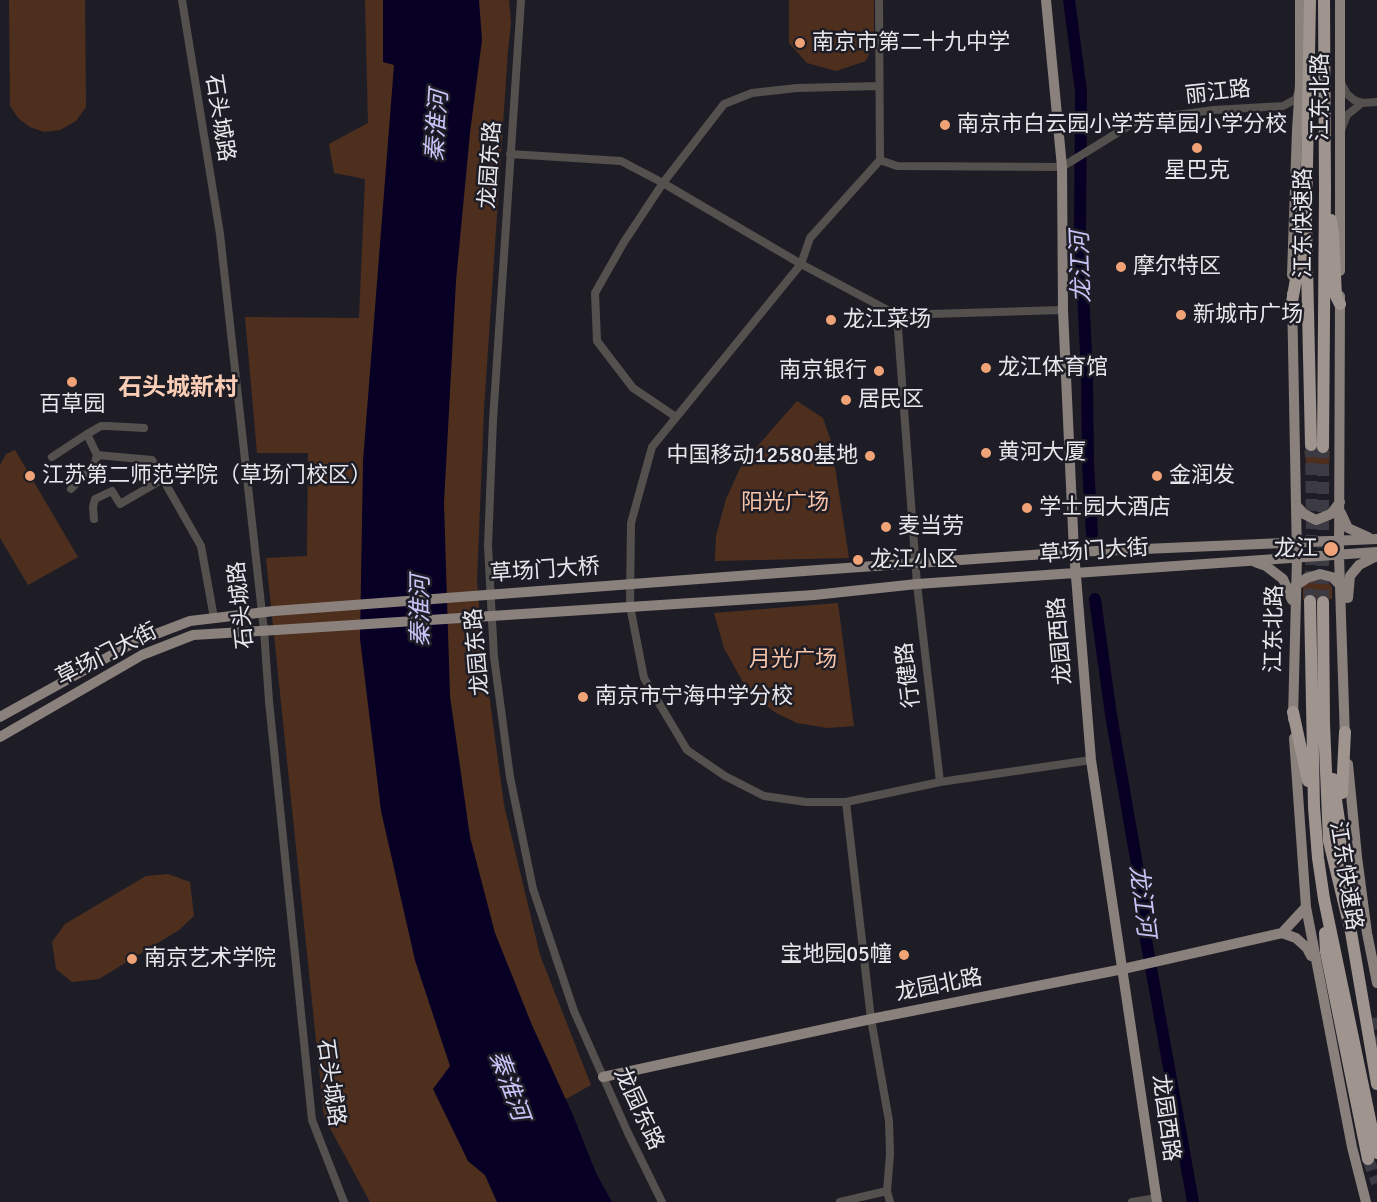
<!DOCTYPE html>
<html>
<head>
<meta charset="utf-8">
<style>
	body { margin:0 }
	canvas { display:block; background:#1e1d26 }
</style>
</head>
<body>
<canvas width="1377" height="1202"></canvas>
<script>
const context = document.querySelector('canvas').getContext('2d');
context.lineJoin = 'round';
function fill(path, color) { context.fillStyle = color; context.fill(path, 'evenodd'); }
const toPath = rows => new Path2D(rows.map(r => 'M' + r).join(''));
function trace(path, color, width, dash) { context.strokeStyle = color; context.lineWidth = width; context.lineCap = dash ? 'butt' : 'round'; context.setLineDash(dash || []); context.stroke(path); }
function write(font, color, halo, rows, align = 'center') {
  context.font = font + ' Signika,"Noto Sans SC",sans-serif'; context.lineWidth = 5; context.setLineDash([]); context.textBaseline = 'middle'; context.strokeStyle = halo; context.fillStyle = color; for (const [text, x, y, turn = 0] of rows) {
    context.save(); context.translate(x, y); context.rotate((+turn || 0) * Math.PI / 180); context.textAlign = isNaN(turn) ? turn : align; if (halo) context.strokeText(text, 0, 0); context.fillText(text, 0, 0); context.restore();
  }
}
fill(toPath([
	[9,0,85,0,86,107,76,121,60,130,44,132,30,127,19,119,10,106],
	[365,0,509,0,511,23,508,50,484,409,477,580,482,643,504,805,540,955,591,1085,566,1099,450,1067,468,1161,485,1175,497,1202,370,1202,324,1117,266,558,307,556,308,453,257,453,245,317,359,318,365,179,334,173,329,144,368,123],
	[387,834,445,1050,415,960],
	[789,0,874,0,874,43,866,61,836,71,807,63,789,43],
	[797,401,823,418,831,441,849,558,715,561,716,536,726,499,742,464],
	[15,450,78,557,28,585,0,538,0,465,6,454],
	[1304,451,1330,451,1329,467,1327,471,1321,475,1314,475,1307,466],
	[1312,578,1327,580,1329,583,1332,587,1332,599,1303,600,1303,585],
	[838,603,854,726,828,728,797,723,776,713,754,696,744,684,724,648,714,613],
	[168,874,190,882,194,916,179,930,99,979,72,982,56,969,52,942,65,924,146,876]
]), '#4e2f1e');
fill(toPath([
	[383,0,479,0,482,40,470,133,456,281,444,503,450,696,470,837,495,933,532,1025,573,1115,596,1173,612,1202,497,1202,485,1175,468,1161,433,1089,450,1066,415,960,381,811,360,639,363,461,394,65,383,62]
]), '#080024');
trace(toPath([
	[1069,0,1081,91,1080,233,1087,374,1088,464,1092,534],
	[1095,599,1111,715,1145,911,1145,934,1193,1202]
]), '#080024', 12);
trace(toPath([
	[1310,601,1312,526,1311,445],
	[1323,602,1323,447],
	[1372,1018,1377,1047],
	[1368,1159,1377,1183]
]), '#3c3b44', 12, [12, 6]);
trace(toPath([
	[182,0,220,234,264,631,269,701,312,1120,344,1202],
	[521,0,493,420,488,546,494,657,510,777,533,889,574,1011,628,1133,662,1202],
	[879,0,880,160,810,238,801,264,652,447,631,523,630,606,644,678,687,750,725,776,764,796,806,802,846,802,940,782,1091,760],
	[1341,83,1347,94,1354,100,1362,103,1377,102],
	[1341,130,1347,115,1362,103],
	[510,154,621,161,663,183,801,264,897,315,1063,310],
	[880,160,897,166,1062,167,1138,120,1214,110,1283,106,1296,99,1298,93],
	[897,315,917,584,940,782],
	[676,417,633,388,597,341,595,293,624,242,663,183,724,104,752,93,797,88,879,86],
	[87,434,101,426,108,426,144,428],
	[52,457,87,434,97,455],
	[71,489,94,466,97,455,152,460,201,546,214,618],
	[94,519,93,507,95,499,112,491,120,504,163,479],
	[846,802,871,1019,889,1121,890,1154,887,1191,890,1202],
	[840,1202,887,1191],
	[1132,1202,1157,1198]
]), '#54504d', 8);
trace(toPath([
	[1046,0,1062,167,1063,310,1074,552,1091,760,1157,1202],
	[1340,0,1340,271],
	[1292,275,1297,130,1300,84,1300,0],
	[1292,294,1297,557,1293,719],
	[1340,296,1339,556,1345,739],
	[1296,505,1304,514,1316,520,1331,514,1340,502],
	[1341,513,1348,528,1368,537],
	[1255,562,1266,566,1283,579,1292,600],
	[818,570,1074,552,1377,539],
	[1295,586,1307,578,1320,574,1332,577,1341,586],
	[814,595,917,584,1377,552],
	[1348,598,1350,576,1359,565,1377,556],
	[0,717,135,642,190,621,274,611],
	[0,737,142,655,193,635,276,630],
	[1294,738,1306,907,1352,1147,1366,1202],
	[1348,764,1357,857,1367,933,1377,983],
	[1282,933,1296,938,1307,948,1311,956],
	[1282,933,1306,907],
	[603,1077,871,1019,1123,969,1282,933]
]), '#8a817c', 10);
trace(toPath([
	[1310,0,1306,222,1311,445],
	[1331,220,1333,234,1336,296,1340,304],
	[1292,302,1301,250],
	[1323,447,1325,190,1324,0],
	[1310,601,1314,807,1318,858,1324,899,1377,1153],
	[1323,602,1324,724,1329,841,1351,932,1377,1084],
	[1293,712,1308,781],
	[1333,779,1352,910],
	[1342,793,1345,732],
	[1325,933,1326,952,1368,1159]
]), '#9f948e', 12);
trace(toPath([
	[274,611,818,570],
	[276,630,814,595]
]), '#8a817c', 10);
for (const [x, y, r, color] of [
	[800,43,6,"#efa377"],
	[945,125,6,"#efa377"],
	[1197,148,6,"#efa377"],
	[1121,267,6,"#efa377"],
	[1181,315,6,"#efa377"],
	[831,320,6,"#efa377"],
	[986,368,6,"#efa377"],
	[879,371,6,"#efa377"],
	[72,382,6,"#efa377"],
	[846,400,6,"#efa377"],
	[986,453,6,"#efa377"],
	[870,456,6,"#efa377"],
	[30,476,6,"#efa377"],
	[1157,476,6,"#efa377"],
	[1027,508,6,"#efa377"],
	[886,527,6,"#efa377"],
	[1331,549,8,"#efa377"],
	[858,560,6,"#efa377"],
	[583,697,6,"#efa377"],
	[904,955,6,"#efa377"],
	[132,959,6,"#efa377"]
]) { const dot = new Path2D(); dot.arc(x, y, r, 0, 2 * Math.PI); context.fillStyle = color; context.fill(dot); trace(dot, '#1e1d26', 2); }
write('22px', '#e7e7ed', '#1e1d26', [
	["南京市第二十九中学",812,43],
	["南京市白云园小学芳草园小学分校",957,125],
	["星巴克",1197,171,"center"],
	["摩尔特区",1133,267],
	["新城市广场",1193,315],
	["龙江菜场",843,320],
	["龙江体育馆",998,368],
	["南京银行",867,371,"right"],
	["居民区",858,400],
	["百草园",72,405,"center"],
	["黄河大厦",998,453],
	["中国移动12580基地",858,456,"right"],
	["江苏第二师范学院（草场门校区）",42,476],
	["金润发",1169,476],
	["学士园大酒店",1039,508],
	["麦当劳",898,527],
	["龙江",1318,549,"right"],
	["龙江小区",870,560],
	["南京市宁海中学分校",595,697],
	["宝地园05幢",892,955,"right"],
	["南京艺术学院",144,959]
], 'left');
write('22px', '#e7e7ed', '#1e1d26', [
	["丽江路",1218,93,-6],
	["江东北路",1321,97,-90],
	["石头城路",219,118,81],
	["龙园东路",491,165,-86],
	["江东快速路",1304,223,-90],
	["草场门大街",1094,552,-4],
	["草场门大桥",545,571,-4],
	["石头城路",242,605,-96],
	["江东北路",1275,629,-89],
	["龙园西路",1061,641,-95],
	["龙园东路",478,652,-95],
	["草场门大街",107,655,-27],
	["行健路",909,675,-97],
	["江东快速路",1345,876,81],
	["龙园北路",939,986,-11],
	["石头城路",330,1083,82],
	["龙园东路",638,1109,65],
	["龙园西路",1165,1118,82]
]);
write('22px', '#f8c4a8', '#1e1d26', [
	["阳光广场",785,503],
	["月光广场",793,660]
]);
write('italic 24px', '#c7c4f7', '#1e1d26', [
	["秦淮河",438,126,-86],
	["龙江河",1082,267,-92],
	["秦淮河",422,611,-90],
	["龙江河",1141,901,83],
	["秦淮河",508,1086,70]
]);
write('bold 24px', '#faceb6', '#1e1d26', [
	["石头城新村",178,389]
]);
</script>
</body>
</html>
